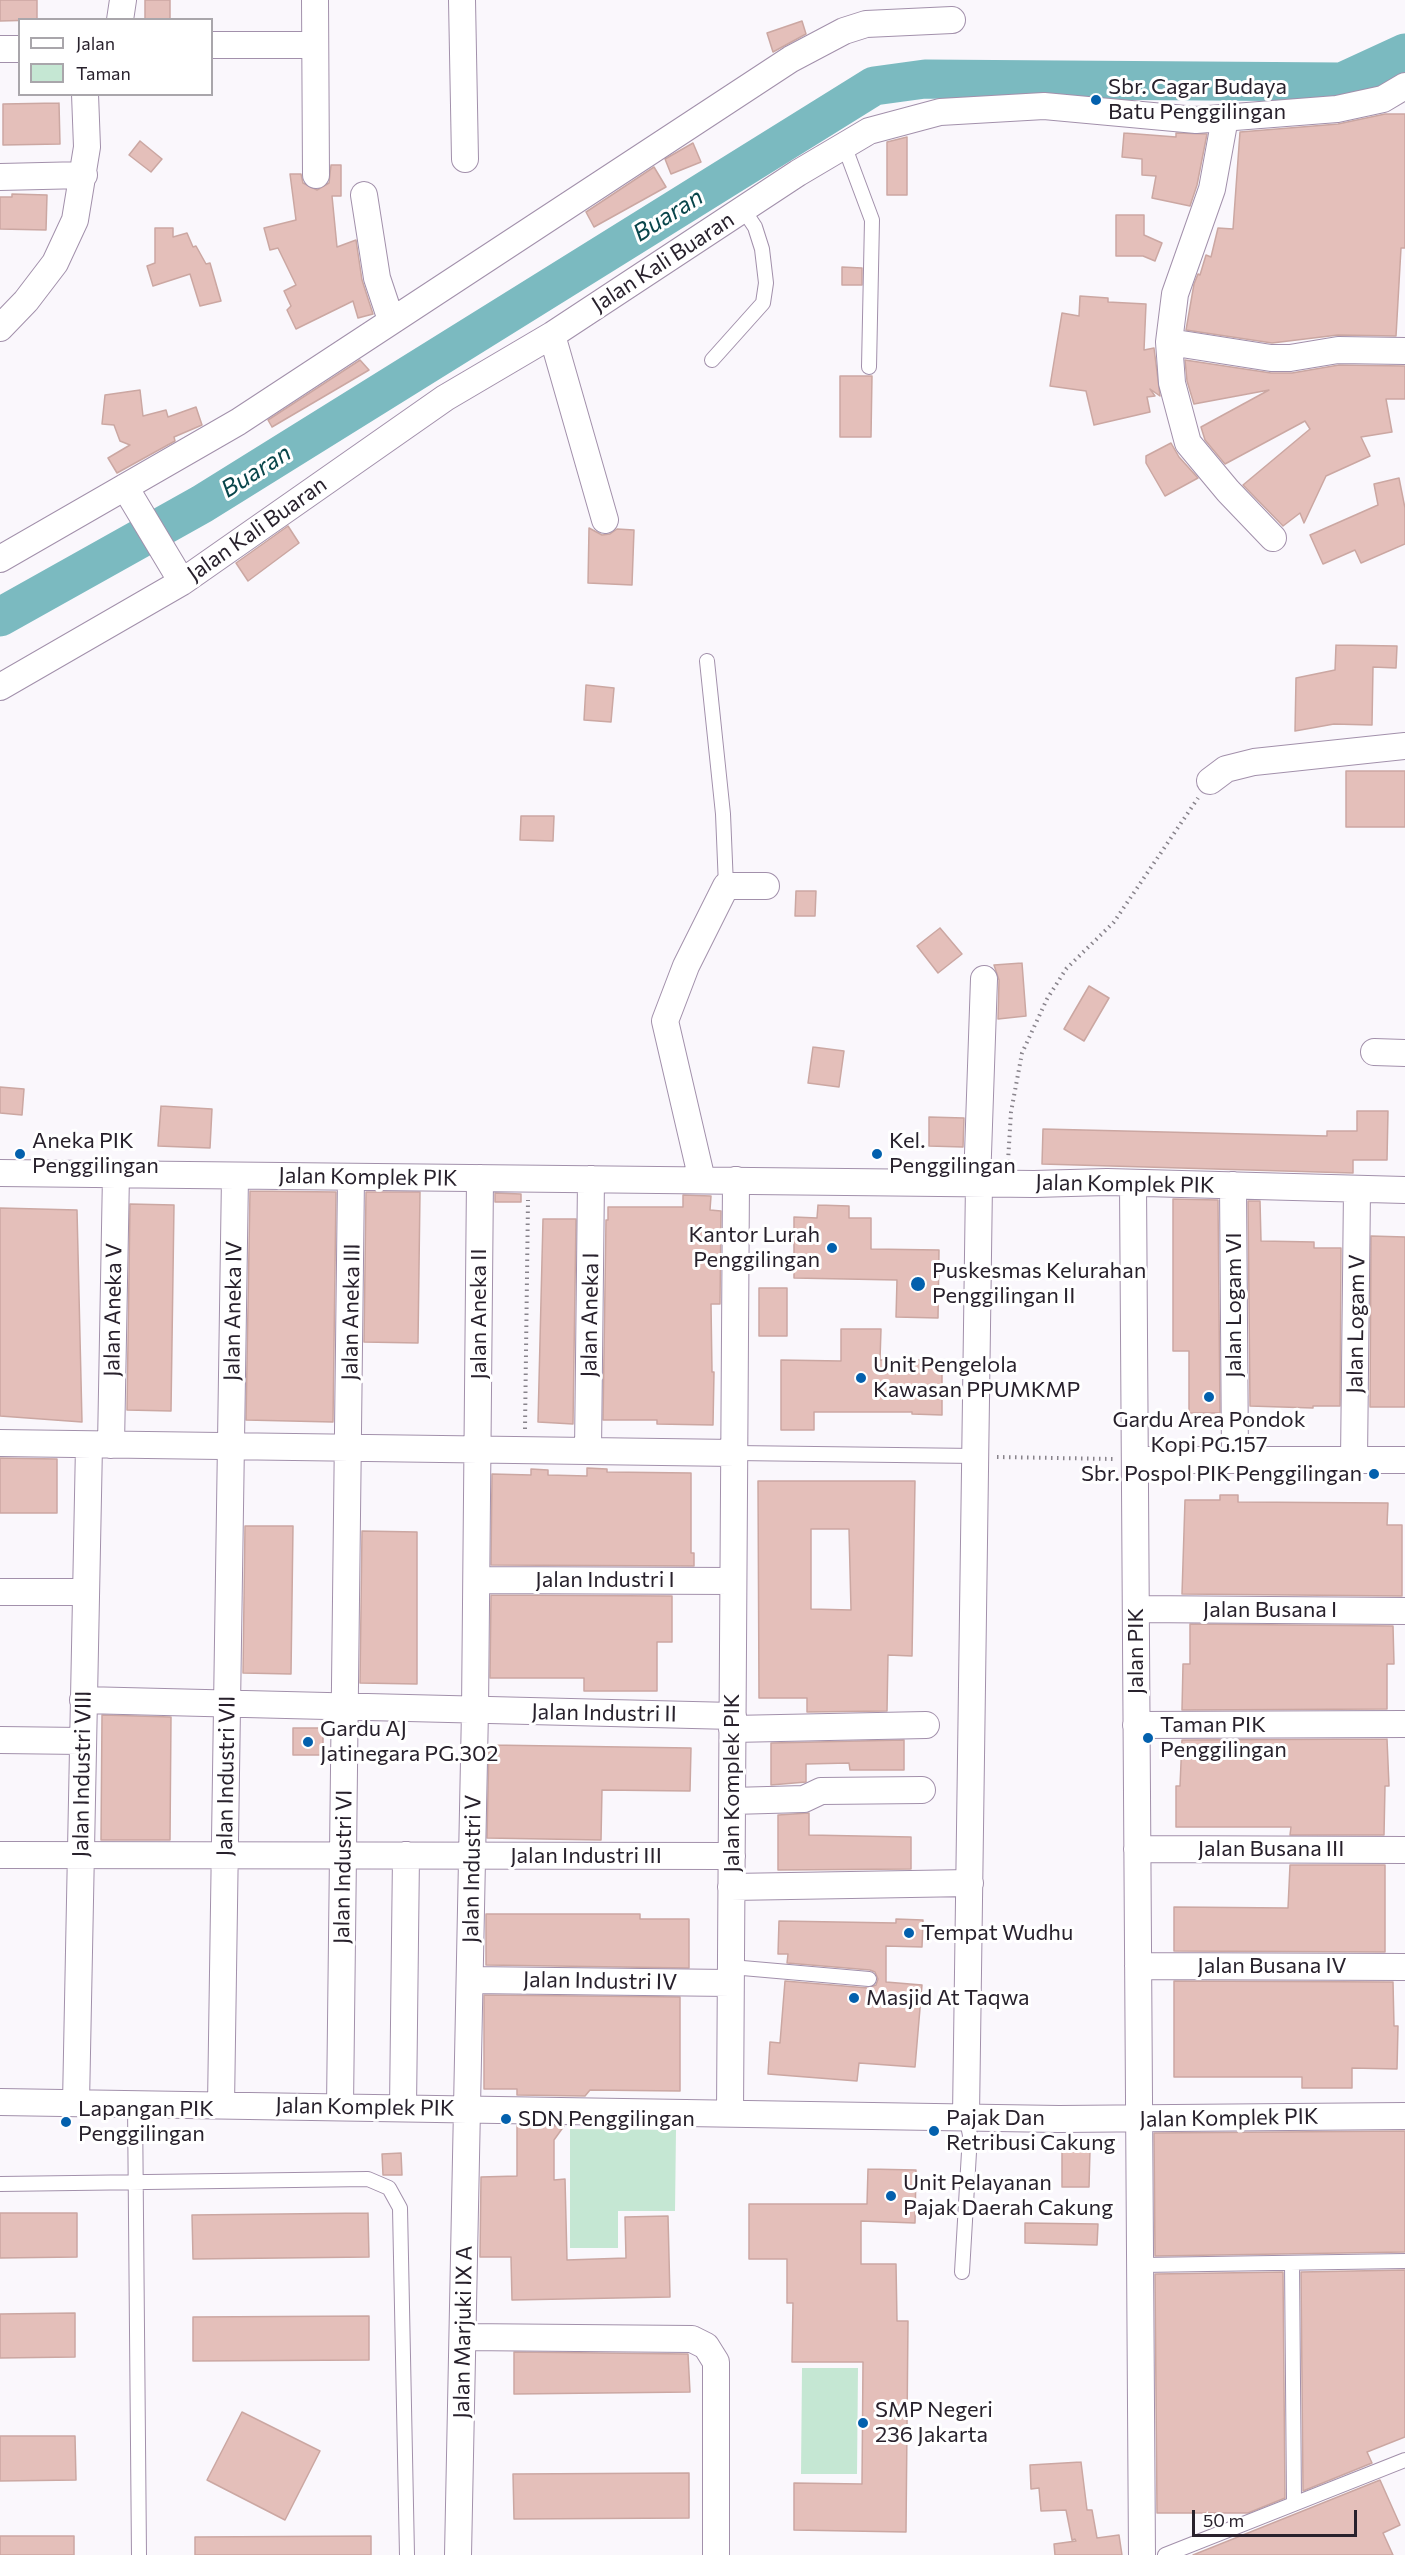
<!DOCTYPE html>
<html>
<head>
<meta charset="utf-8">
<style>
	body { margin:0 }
	#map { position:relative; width:1405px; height:2555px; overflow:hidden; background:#faf7fc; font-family:Commissioner,sans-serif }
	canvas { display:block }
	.legend { position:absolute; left:18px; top:18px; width:195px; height:78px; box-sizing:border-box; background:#fff; border:2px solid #a9a6ab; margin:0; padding:8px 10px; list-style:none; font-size:18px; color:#28212c }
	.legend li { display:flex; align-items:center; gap:12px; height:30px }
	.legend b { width:30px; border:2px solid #a9a6ab }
	.scale { position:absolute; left:1192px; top:2510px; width:165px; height:27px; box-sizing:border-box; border:3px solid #28212c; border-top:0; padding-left:8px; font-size:18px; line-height:21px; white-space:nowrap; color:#28212c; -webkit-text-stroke:4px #fff; paint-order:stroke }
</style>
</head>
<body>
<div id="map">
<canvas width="1405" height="2555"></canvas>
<ul class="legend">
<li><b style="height:8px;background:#fff"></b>Jalan</li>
<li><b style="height:16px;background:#c5e7d3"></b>Taman</li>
</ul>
<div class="scale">50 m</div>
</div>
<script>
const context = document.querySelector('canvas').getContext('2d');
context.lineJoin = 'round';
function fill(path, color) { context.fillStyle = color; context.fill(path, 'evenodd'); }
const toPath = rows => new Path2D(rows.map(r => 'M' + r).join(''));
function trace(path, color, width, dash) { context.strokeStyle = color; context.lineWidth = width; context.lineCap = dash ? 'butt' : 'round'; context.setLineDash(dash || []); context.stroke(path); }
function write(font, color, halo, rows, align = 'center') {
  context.font = font + ' Commissioner,sans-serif'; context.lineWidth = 6; context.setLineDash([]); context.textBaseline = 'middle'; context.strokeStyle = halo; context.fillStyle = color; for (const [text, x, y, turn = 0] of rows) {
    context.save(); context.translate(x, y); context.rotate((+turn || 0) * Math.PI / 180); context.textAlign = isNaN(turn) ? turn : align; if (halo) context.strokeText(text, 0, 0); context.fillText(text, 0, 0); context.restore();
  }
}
fill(toPath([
	[570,2129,676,2130,675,2211,618,2211,618,2248,570,2248],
	[802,2368,858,2368,857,2474,801,2474]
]), '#c5e7d3');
trace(toPath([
	[0,617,202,504,874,86,925,79,1342,82,1405,53]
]), '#7bbac0', 39);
const building = toPath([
	[0,0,37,0,37,20,0,21,0,0],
	[145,0,170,0,170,20,145,20,145,0],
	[802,21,806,34,773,52,767,33,802,21],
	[59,103,60,144,3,145,3,104,59,103],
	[1385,114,1405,114,1405,248,1401,248,1396,336,1338,335,1272,343,1186,330,1194,284,1198,274,1200,275,1206,255,1211,257,1218,228,1233,229,1240,132,1338,124,1385,114],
	[1124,133,1176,137,1176,133,1207,134,1197,185,1190,206,1152,198,1156,176,1142,175,1142,159,1122,157,1124,133],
	[907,137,907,195,887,195,887,142,907,137],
	[140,141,162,159,151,172,129,155,140,141],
	[693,143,701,162,671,174,665,159,693,143],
	[331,165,341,165,341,196,332,196,337,247,356,240,362,280,373,314,358,318,353,301,296,329,287,310,291,306,284,291,296,285,278,248,270,250,264,228,296,220,290,174,301,174,303,183,317,190,329,183,331,165],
	[654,167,666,187,594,227,586,212,654,167],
	[12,194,47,195,46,230,0,229,0,197,12,197,12,194],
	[1116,215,1144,215,1144,235,1162,243,1155,261,1143,256,1116,256,1116,215],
	[155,228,173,228,173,237,187,233,193,247,196,246,206,264,210,263,221,301,200,306,190,274,153,286,147,266,155,263,155,228],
	[842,267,862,268,862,285,842,285,842,267],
	[1080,296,1108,298,1108,302,1146,304,1144,350,1154,348,1160,396,1150,389,1155,396,1147,397,1150,412,1094,425,1086,391,1050,386,1062,313,1079,316,1080,296],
	[360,360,369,370,272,427,268,420,360,360],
	[1185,360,1271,373,1292,373,1339,365,1405,366,1405,399,1386,399,1392,432,1361,437,1370,456,1326,476,1304,523,1300,513,1283,526,1243,485,1310,429,1305,421,1225,464,1205,440,1201,427,1269,390,1194,404,1187,381,1185,360],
	[840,376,872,376,871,437,840,437,840,376],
	[140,390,143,416,166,410,168,417,196,407,202,425,174,437,175,441,117,473,108,458,130,445,120,441,114,425,102,424,105,395,140,390],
	[1171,443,1179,457,1198,478,1165,496,1146,463,1146,456,1171,443],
	[1399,478,1405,508,1405,544,1361,563,1355,550,1323,564,1310,535,1378,505,1374,484,1399,478],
	[288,526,299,543,248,581,236,563,288,526],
	[589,528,602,535,610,534,617,529,634,530,632,585,588,583,589,528],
	[1336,645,1397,646,1396,668,1373,667,1372,725,1334,724,1295,731,1296,678,1335,670,1336,645],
	[586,685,614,688,611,722,584,720,586,685],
	[1346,771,1405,771,1405,827,1346,827,1346,771],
	[521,816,554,816,553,841,520,840,521,816],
	[796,891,816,891,815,916,795,916,796,891],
	[940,928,962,954,938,973,917,946,940,928],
	[1022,963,1026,1016,998,1019,999,980,994,965,1022,963],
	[1089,986,1109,998,1084,1041,1064,1029,1089,986],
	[813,1047,844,1051,839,1087,808,1083,813,1047],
	[0,1087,24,1089,22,1115,0,1113,0,1087],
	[161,1106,212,1109,210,1148,158,1146,161,1106],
	[1357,1111,1388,1111,1387,1160,1353,1160,1353,1173,1042,1164,1043,1129,1327,1136,1327,1131,1357,1131,1357,1111],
	[929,1117,964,1118,963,1147,929,1146,929,1117],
	[250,1191,336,1192,333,1422,246,1420,250,1191],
	[366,1192,420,1192,418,1343,364,1342,366,1192],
	[495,1193,521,1194,521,1202,495,1202,495,1193],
	[683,1195,711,1196,710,1210,721,1211,720,1304,711,1304,712,1372,714,1372,713,1425,657,1424,657,1420,603,1420,606,1220,608,1220,608,1207,683,1207,683,1195],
	[1173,1199,1218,1200,1220,1413,1189,1413,1189,1351,1173,1351,1173,1199],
	[1248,1201,1260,1201,1261,1241,1314,1242,1314,1248,1341,1248,1340,1406,1313,1406,1313,1408,1250,1406,1248,1201],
	[130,1204,174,1205,171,1411,127,1410,130,1204],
	[818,1205,849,1206,849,1218,871,1218,871,1249,939,1250,938,1318,896,1317,897,1280,794,1278,794,1217,817,1218,818,1205],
	[0,1208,77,1210,82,1422,0,1416,0,1208],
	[543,1219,576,1219,573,1424,538,1422,543,1219],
	[1371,1236,1405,1237,1405,1407,1370,1407,1371,1236],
	[759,1288,787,1288,787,1336,759,1336,759,1288],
	[841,1329,881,1329,880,1360,942,1360,942,1415,912,1414,912,1412,814,1412,814,1430,781,1430,781,1360,841,1361,841,1329],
	[0,1458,57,1459,57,1513,0,1513,0,1458],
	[587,1468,607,1469,607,1472,691,1473,691,1553,694,1553,694,1566,491,1565,492,1474,531,1475,531,1469,548,1470,548,1475,587,1476,587,1468],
	[758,1481,915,1481,912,1656,888,1655,887,1711,807,1712,807,1698,759,1698,758,1481],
	[811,1529,849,1529,851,1610,811,1609,811,1529],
	[1220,1495,1238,1495,1238,1502,1388,1503,1387,1525,1402,1525,1402,1596,1182,1594,1185,1500,1220,1500,1220,1495],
	[245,1526,293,1526,291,1674,243,1673,245,1526],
	[362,1531,417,1532,417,1684,360,1683,362,1531],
	[491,1595,672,1596,672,1642,657,1642,657,1691,584,1691,584,1678,490,1678,491,1595],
	[1190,1624,1393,1626,1394,1664,1387,1664,1387,1709,1182,1710,1183,1664,1190,1664,1190,1624],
	[102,1715,171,1717,170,1840,101,1840,102,1715],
	[293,1728,323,1728,323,1755,293,1755,293,1728],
	[1387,1739,1389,1786,1385,1786,1384,1835,1290,1835,1291,1827,1176,1827,1176,1786,1180,1786,1182,1740,1387,1739],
	[904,1740,904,1770,850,1770,849,1763,806,1764,806,1782,771,1785,771,1743,904,1740],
	[489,1745,691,1748,690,1791,602,1790,601,1840,487,1838,489,1745],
	[809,1813,809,1835,911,1837,911,1869,778,1870,778,1815,809,1813],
	[1290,1865,1385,1865,1385,1952,1174,1951,1174,1907,1288,1908,1290,1865],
	[486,1914,640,1914,640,1919,689,1919,689,1968,486,1965,486,1914],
	[896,1919,923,1920,922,1947,886,1946,886,1982,922,1985,915,2067,859,2063,857,2081,768,2074,770,2042,780,2043,785,1981,868,1988,876,1985,878,1979,875,1972,870,1970,787,1963,788,1954,778,1954,779,1921,896,1923,896,1919],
	[1174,1981,1393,1982,1394,2026,1398,2026,1397,2069,1352,2068,1352,2088,1302,2088,1302,2077,1174,2077,1174,1981],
	[484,1995,680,1997,680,2091,590,2090,585,2096,517,2095,517,2089,484,2089,484,1995],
	[517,2125,564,2126,554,2140,554,2180,565,2179,567,2260,626,2258,625,2217,668,2216,670,2297,512,2300,511,2257,480,2257,481,2177,517,2176,517,2125],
	[1405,2131,1405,2252,1155,2256,1154,2133,1405,2131],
	[1062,2150,1090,2150,1089,2187,1062,2187,1062,2150],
	[401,2153,402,2175,383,2175,382,2154,401,2153],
	[868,2169,916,2170,915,2223,861,2221,861,2264,896,2264,897,2321,908,2321,906,2532,794,2530,794,2483,862,2484,863,2362,792,2362,793,2303,787,2303,787,2259,749,2259,749,2204,867,2204,868,2169],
	[0,2213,77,2213,77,2257,0,2258,0,2213],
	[368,2213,369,2257,193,2259,192,2215,368,2213],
	[1025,2223,1098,2224,1097,2245,1025,2243,1025,2223],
	[1405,2270,1405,2437,1367,2452,1372,2463,1303,2491,1301,2272,1405,2270],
	[1283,2272,1285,2498,1248,2513,1157,2513,1155,2274,1283,2272],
	[75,2313,75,2357,0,2358,0,2314,75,2313],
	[369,2316,369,2360,193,2361,193,2317,369,2316],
	[514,2352,688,2354,690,2392,514,2394,514,2352],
	[242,2412,320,2451,285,2520,207,2480,242,2412],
	[0,2436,75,2436,76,2480,0,2481,0,2436],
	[1081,2462,1087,2510,1092,2510,1097,2538,1119,2535,1122,2555,1055,2555,1054,2544,1076,2541,1075,2539,1072,2540,1066,2510,1041,2511,1039,2488,1031,2489,1030,2465,1081,2462],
	[689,2473,689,2518,514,2519,513,2474,689,2473],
	[1380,2480,1400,2525,1383,2533,1393,2555,1193,2555,1380,2480],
	[0,2536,74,2536,74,2555,0,2555,0,2536],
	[371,2536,371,2555,195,2555,195,2537,371,2536]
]);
fill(building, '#e4bfba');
trace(building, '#cba7a2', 1.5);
const service = toPath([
	[844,145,872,220,869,367],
	[712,360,763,303,766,283,762,249,755,227,743,209],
	[707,661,723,814,726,886],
	[735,1453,976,1456],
	[731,1967,869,1979],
	[135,2104,139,2555],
	[0,2184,368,2179,389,2188,400,2208,407,2555],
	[1292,2263,1294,2502],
	[1142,2265,1405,2261],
	[962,2272,970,2135,966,2116],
	[1165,2555,1405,2460]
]);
const minor = toPath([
	[315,0,316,175],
	[462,0,465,159],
	[120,20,123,0],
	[212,45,315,45],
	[0,49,20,49],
	[1225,118,1212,189,1175,294,1169,342,1172,383,1188,443,1228,491,1273,538],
	[0,177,84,175],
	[364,195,377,278,391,320],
	[0,328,26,301,55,263,75,220,87,147,85,94],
	[552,335,605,520],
	[1169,342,1271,358,1290,358,1338,350,1405,351],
	[125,487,182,582],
	[0,559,238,422,791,59,844,31,866,24,952,20],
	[0,687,182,582,445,398,552,335,798,173,869,131,940,112,1044,106,1196,120,1337,109,1383,99,1405,86],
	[1210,781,1226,769,1254,762,1405,746],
	[1374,1052,1405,1053],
	[0,1173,1034,1184,1107,1182,1405,1190],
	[702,1180,665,1021,686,966,726,886,766,886],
	[977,1183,984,979],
	[1133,1183,1142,2555],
	[1233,1185,1235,1460],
	[0,1443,735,1453],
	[111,1445,116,1174],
	[588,1451,591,1179],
	[1135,1460,1405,1460],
	[1354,1460,1357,1189],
	[477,1580,733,1581],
	[0,1592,86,1592],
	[1136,1609,1405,1611],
	[83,1700,733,1716],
	[1136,1725,1405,1724],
	[732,1729,926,1725],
	[0,1740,82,1741],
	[732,1801,804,1799,821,1791,922,1790],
	[1137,1849,1405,1850],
	[0,1855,732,1856],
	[731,1887,970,1883],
	[1138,1966,1405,1967],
	[470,1980,730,1983],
	[0,2102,1059,2119,1405,2116],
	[76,2103,89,1445],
	[221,2105,235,1176],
	[340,2107,351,1177],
	[403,2108,406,1855],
	[730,2112,736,1180],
	[966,2116,979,1183],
	[463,2337,692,2339,706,2346,716,2362,716,2555],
	[458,2555,475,1710,480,1178]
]);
trace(service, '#a290ab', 16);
trace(minor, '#a290ab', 28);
trace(toPath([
	[1008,1161,1011,1112,1022,1053,1047,999,1066,969,1114,922,1198,798],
	[525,1429,528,1200],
	[997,1457,1113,1459]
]), '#88838b', 4, [1.5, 4.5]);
trace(service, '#fff', 14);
trace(minor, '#fff', 26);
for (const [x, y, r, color] of [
	[1096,100,6,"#0360ad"],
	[20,1154,6,"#0360ad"],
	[877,1154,6,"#0360ad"],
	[832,1248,6,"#0360ad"],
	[918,1284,8,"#0360ad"],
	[861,1378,6,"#0360ad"],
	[1209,1397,6,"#0360ad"],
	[1374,1474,6,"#0360ad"],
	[1148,1738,6,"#0360ad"],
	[308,1742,6,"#0360ad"],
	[909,1933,6,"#0360ad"],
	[854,1998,6,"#0360ad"],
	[506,2119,6,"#0360ad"],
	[66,2122,6,"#0360ad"],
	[934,2131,6,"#0360ad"],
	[891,2196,6,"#0360ad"],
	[863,2423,6,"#0360ad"]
]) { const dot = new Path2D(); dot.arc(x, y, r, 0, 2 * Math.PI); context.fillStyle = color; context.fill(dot); trace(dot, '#fff', 2); }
write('22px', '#28212c', '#fff', [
	["Sbr. Cagar Budaya",1108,87],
	["Batu Penggilingan",1108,112],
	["Aneka PIK",32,1141],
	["Penggilingan",32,1166],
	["Kel.",889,1141],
	["Penggilingan",889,1166],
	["Kantor Lurah",820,1235,"right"],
	["Penggilingan",820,1260,"right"],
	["Puskesmas Kelurahan",932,1271],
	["Penggilingan II",932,1296],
	["Unit Pengelola",873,1365],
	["Kawasan PPUMKMP",873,1390],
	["Gardu Area Pondok",1209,1420,"center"],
	["Kopi PG.157",1209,1445,"center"],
	["Sbr. Pospol PIK Penggilingan",1362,1474,"right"],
	["Taman PIK",1160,1725],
	["Penggilingan",1160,1750],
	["Gardu AJ",320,1729],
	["Jatinegara PG.302",320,1754],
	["Tempat Wudhu",921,1933],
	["Masjid At Taqwa",866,1998],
	["Lapangan PIK",78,2109],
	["Penggilingan",78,2134],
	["Pajak Dan",946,2118],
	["Retribusi Cakung",946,2143],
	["SDN Penggilingan",518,2119],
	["Unit Pelayanan",903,2183],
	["Pajak Daerah Cakung",903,2208],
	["SMP Negeri",875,2410],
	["236 Jakarta",875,2435]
], 'left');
write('22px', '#28212c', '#fff', [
	["Jalan Kali Buaran",663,262,-33],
	["Jalan Kali Buaran",257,529,-35],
	["Jalan Komplek PIK",368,1177,1],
	["Jalan Komplek PIK",1125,1184,1],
	["Jalan Logam VI",1234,1305,-90],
	["Jalan Aneka V",113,1310,-89],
	["Jalan Aneka IV",233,1311,-89],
	["Jalan Aneka III",351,1312,-89],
	["Jalan Aneka II",479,1314,-90],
	["Jalan Aneka I",590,1315,-89],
	["Jalan Logam V",1356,1324,-89],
	["Jalan Industri I",605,1580],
	["Jalan Busana I",1270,1610],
	["Jalan PIK",1136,1651,-90],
	["Jalan Industri II",604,1713,1],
	["Jalan Industri VIII",82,1774,-89],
	["Jalan Industri VII",226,1776,-89],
	["Jalan Komplek PIK",732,1783,-90],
	["Jalan Busana III",1271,1849],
	["Jalan Industri III",586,1856],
	["Jalan Industri VI",343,1867,-89],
	["Jalan Industri V",472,1869,-89],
	["Jalan Busana IV",1272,1966],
	["Jalan Industri IV",600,1981,1],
	["Jalan Komplek PIK",365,2107,1],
	["Jalan Komplek PIK",1229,2118,-1],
	["Jalan Marjuki IX A",463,2332,-89]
]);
write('italic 24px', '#08454a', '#fff', [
	["Buaran",668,215,-32],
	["Buaran",256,471,-32]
]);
</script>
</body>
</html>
